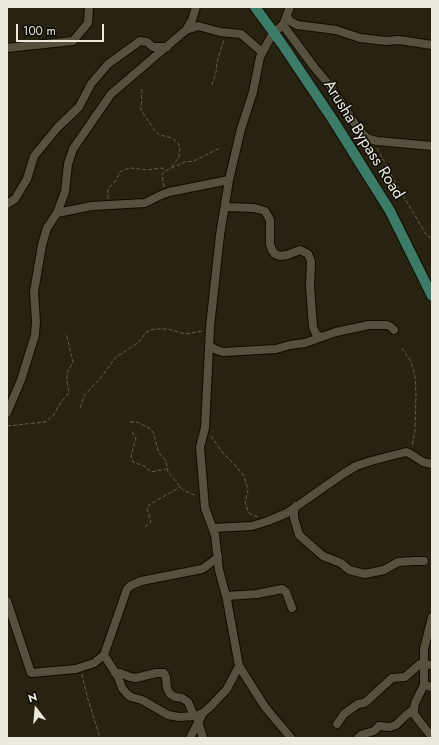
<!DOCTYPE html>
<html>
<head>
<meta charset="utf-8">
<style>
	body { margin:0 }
	#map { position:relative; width:439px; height:745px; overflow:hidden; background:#272211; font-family:Jost,sans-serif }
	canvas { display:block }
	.frame { position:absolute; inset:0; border:8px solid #ede9de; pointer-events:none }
	.north { position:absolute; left:16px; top:689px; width:40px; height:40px; -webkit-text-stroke:3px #0e0b05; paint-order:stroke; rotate:344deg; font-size:11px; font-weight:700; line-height:16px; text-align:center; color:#ede9de }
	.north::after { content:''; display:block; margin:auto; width:14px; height:18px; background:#ede9de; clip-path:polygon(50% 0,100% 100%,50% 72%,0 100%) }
	.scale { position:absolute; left:16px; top:24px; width:88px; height:18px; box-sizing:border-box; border:2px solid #ede9de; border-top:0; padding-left:5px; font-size:12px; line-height:14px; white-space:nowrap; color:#ede9de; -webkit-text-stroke:3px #0e0b05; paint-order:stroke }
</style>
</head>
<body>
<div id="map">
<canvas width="439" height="745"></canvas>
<div class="frame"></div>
<div class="north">N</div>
<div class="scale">100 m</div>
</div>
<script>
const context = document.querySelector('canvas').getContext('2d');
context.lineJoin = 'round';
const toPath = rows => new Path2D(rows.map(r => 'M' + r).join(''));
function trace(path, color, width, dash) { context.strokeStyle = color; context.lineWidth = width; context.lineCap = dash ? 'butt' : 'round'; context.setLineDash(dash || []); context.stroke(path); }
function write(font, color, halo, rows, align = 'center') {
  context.font = font + ' Jost,sans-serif'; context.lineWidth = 3; context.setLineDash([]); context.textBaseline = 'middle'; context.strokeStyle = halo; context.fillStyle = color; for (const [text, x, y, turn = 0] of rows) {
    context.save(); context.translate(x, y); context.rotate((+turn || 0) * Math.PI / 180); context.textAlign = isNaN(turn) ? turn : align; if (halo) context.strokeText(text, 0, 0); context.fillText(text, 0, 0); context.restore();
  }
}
const minor = toPath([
	[290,7,283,25,274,32,268,42,260,57,253,92,241,129,229,180,220,235,210,327,205,428,200,447,205,508,215,535,219,570,227,600,239,666,265,707,291,738],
	[287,17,290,21,297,25,336,30,360,38,386,41,399,40,432,45],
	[283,25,314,67,331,87,355,124,364,135,369,139,377,141,432,146],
	[186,30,198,26,220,32,241,34,262,52],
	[7,48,73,41,88,23,89,7],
	[7,204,15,199,27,179,34,156,58,127,79,107,91,84,108,64,140,41,147,42,153,47,167,47],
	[225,207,254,208,265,211,270,220,270,244,272,250,275,254,280,256,287,255,300,250,308,254,311,261,310,286,313,327,316,334,321,337],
	[57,213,92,206,145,203,161,195,169,192,229,180],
	[209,346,217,350,223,352,276,349,290,345,305,343,336,332,369,325,387,325,391,327,394,330],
	[7,413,21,380,35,335,36,322,34,292,42,245,47,228,57,213,65,192,68,164,73,149,111,94,186,30,192,20,196,7],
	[296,506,294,511,294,518,299,535,323,556,341,563,349,570,365,574,384,570,398,562,415,561,424,561],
	[213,528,252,526,268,521,287,513,343,474,356,466,371,461,406,452,409,453,423,462,432,464],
	[226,596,257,594,282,589,286,592,292,608],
	[7,601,31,673,76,669,94,663,104,655,127,589,130,586,141,581,202,569,208,565,218,557],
	[432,617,424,649,424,685,415,703,414,709,414,714,420,722,432,737],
	[104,655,118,677,122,688,127,694,131,697,142,700,168,715,179,717,196,716,203,713,211,706,227,689,239,666],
	[115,673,120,673,130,677,136,678,156,673,164,673,166,677,167,688,170,694,175,697,182,698,188,702,194,716],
	[424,685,432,687],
	[198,721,203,738],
	[337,724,344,714,358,704,364,703,368,700,392,678,405,677,420,664,432,665],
	[190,738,203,713],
	[358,738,361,735,374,731,379,726,390,727,396,725,405,716,414,709]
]);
const major = toPath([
	[255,7,282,44,333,120,390,211,432,296]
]);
trace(minor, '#100b00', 10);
trace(major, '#100b00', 12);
trace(toPath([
	[212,85,216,72,217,62,224,39],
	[142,89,141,110,155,131,160,135,172,138,178,143,180,148,179,157,171,168],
	[377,148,394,180,427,236,432,238],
	[164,187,162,175,165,171,185,162,194,161,220,148],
	[108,199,108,190,110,187,116,180,120,172,123,170,131,168,147,170,162,168,166,170],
	[402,348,411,362,415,375,416,394,415,430,412,447],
	[80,408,84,396,103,375,115,358,139,342,146,332,154,329,168,329,185,334,203,331],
	[130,422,137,422,149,428,153,432,159,453,166,461,168,472,183,490,197,496],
	[7,426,45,422,53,416,61,402,68,394,69,392,67,381,67,373,73,362,66,333],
	[132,432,136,438,131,456,133,462,144,466,151,472,166,469],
	[211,436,223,453,235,465,244,476,248,490,245,502,248,511,250,514,258,517],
	[145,527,151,522,147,509,149,505,180,487],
	[82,674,87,696,100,738]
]), '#656051', 1, [4, 2]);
trace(minor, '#56503e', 8);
trace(major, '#3b7b68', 10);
write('16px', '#ede9de', '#0e0b05', [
	["Arusha Bypass Road",363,140,58]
]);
</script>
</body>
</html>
